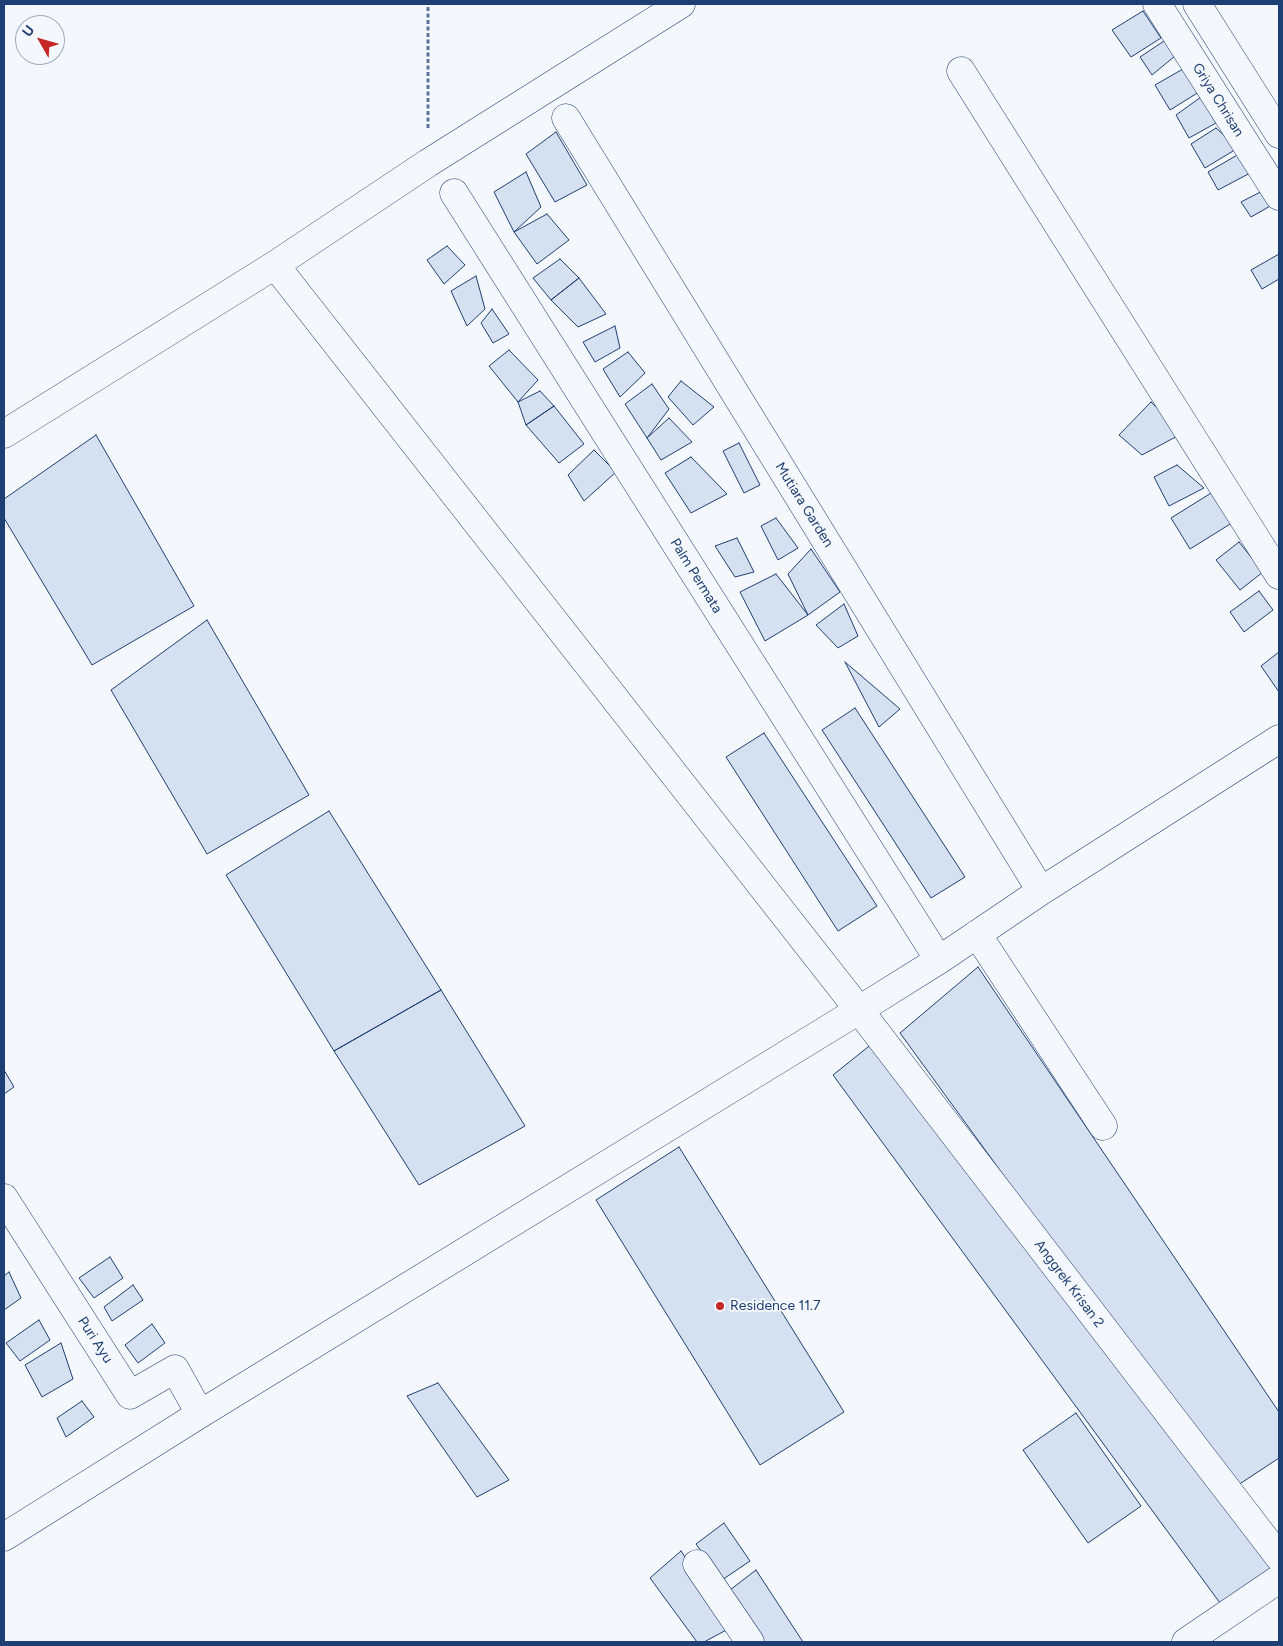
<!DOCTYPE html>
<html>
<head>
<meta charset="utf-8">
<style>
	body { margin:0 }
	#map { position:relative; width:1283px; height:1646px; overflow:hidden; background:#f4f7fb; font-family:Figtree,sans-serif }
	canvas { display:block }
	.frame { position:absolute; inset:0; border:5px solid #1d3f73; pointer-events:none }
	.north { position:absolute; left:15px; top:15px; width:50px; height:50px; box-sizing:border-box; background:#f4f7fb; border:1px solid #9eadc5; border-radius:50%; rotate:308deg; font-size:14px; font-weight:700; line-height:20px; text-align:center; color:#1d3f73 }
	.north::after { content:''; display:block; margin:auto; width:18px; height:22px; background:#c62828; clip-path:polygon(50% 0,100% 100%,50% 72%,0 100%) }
</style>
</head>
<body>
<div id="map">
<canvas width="1283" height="1646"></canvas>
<div class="frame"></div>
<div class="north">U</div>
</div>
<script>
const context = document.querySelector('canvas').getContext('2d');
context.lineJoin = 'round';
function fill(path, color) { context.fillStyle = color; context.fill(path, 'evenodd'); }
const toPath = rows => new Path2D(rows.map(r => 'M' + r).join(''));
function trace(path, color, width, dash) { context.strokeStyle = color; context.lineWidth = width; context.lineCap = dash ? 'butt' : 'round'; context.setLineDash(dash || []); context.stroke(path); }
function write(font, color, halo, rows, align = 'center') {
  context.font = font + ' Figtree,sans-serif'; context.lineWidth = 4; context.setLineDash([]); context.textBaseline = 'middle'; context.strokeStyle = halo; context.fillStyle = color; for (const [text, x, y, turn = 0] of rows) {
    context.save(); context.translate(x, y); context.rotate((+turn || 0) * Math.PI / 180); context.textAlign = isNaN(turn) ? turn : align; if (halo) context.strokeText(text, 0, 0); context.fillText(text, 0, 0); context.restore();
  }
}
const building = toPath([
	[1143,11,1161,38,1131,57,1112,30,1143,11],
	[1167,39,1175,56,1152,75,1140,57,1167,39],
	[1183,69,1199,92,1170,110,1155,85,1183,69],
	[1201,97,1216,123,1189,138,1176,115,1201,97],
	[1216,128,1238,148,1205,168,1191,144,1216,128],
	[556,132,587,185,555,202,526,154,556,132],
	[1239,154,1252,172,1218,190,1208,172,1239,154],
	[526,172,541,207,514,232,494,192,526,172],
	[1270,187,1279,201,1251,217,1241,202,1270,187],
	[547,214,569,240,537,264,514,232,547,214],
	[447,246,465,265,444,284,427,260,447,246],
	[1279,254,1279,279,1262,289,1251,270,1279,254],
	[560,259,579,278,551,300,533,278,560,259],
	[476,276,485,309,467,326,451,291,476,276],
	[579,278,606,314,578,327,551,300,579,278],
	[492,309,509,334,493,343,481,323,492,309],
	[615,326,620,348,595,362,583,342,615,326],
	[509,350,538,380,518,402,489,366,509,350],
	[628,352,645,373,620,397,603,369,628,352],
	[681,381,714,407,693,425,668,397,681,381],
	[652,384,669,409,647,438,625,404,652,384],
	[540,391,554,406,526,425,518,402,540,391],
	[1151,402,1183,433,1142,455,1119,435,1151,402],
	[554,406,584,444,559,463,526,425,554,406],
	[669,418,692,442,661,460,647,438,669,418],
	[96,435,194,606,92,665,4,518,4,499,96,435],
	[739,443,760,485,744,493,723,451,739,443],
	[594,450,616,472,584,501,568,475,594,450],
	[691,457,727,494,691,513,665,473,691,457],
	[1177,465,1204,488,1169,506,1154,477,1177,465],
	[1216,490,1235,521,1190,549,1171,518,1216,490],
	[776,518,798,548,778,560,761,526,776,518],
	[737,538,754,572,735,577,715,546,737,538],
	[1239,542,1263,572,1240,590,1216,560,1239,542],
	[811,549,840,592,808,615,788,574,811,549],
	[776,574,808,615,765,641,740,592,776,574],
	[1259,591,1273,610,1244,632,1230,612,1259,591],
	[844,604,858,636,838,648,816,625,844,604],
	[207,620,309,795,207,854,111,690,207,620],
	[1279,652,1279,692,1261,666,1279,652],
	[845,662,900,709,879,727,845,662],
	[855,708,965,877,931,898,822,730,855,708],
	[764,733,877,906,838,931,726,757,764,733],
	[329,811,441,990,334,1051,226,875,329,811],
	[978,967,1279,1412,1279,1458,1232,1489,900,1033,978,967],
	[441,990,525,1126,419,1185,334,1051,441,990],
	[873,1043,1277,1566,1220,1603,833,1075,873,1043],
	[4,1070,14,1087,4,1094,4,1070],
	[679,1147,844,1412,760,1465,596,1200,679,1147],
	[110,1257,123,1278,94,1298,79,1278,110,1257],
	[9,1272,21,1298,4,1310,4,1276,9,1272],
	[133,1285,143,1300,112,1321,104,1307,133,1285],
	[39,1320,50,1340,20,1361,6,1343,39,1320],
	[152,1324,165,1343,138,1363,125,1345,152,1324],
	[61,1343,73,1379,42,1397,25,1365,61,1343],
	[438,1383,509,1480,477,1497,407,1396,438,1383],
	[82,1401,94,1417,66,1437,57,1418,82,1401],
	[1076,1413,1141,1506,1088,1543,1023,1450,1076,1413],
	[724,1523,750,1561,722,1580,696,1544,724,1523],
	[681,1551,732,1627,704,1642,697,1642,650,1578,681,1551],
	[756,1570,803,1642,764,1642,730,1590,756,1570]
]);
fill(building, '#d5e0f0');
trace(building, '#1d3f73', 1);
const minor = toPath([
	[1157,4,1279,196],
	[1197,4,1279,134],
	[961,71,1279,575],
	[566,118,1041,891],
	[454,193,939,960],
	[275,265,859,1010,1279,1557],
	[4,434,275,265,428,163,681,4],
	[977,934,1103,1126],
	[4,1198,130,1395,175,1369,200,1414],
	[4,1537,200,1414,859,1010,939,960,1041,891,1279,739],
	[697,1564,750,1642],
	[1186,1642,1279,1579]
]);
trace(minor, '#1d3f73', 29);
trace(toPath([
	[428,128,428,4]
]), '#5e769c', 3, [4, 2.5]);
trace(minor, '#f4f7fb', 28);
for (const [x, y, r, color] of [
	[720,1306,5,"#c62828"]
]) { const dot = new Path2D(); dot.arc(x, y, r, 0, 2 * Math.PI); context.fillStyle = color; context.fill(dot); trace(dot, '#f4f7fb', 2); }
write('14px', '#1d3f73', '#f4f7fb', [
	["Griya Chrisan",1218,100,58],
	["Mutiara Garden",804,505,58],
	["Palm Permata",696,576,58],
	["Anggrek Krisan 2",1069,1284,53],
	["Puri Ayu",95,1340,57]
]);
write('14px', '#1d3f73', '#f4f7fb', [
	["Residence 11.7",730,1306]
], 'left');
</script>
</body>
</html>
